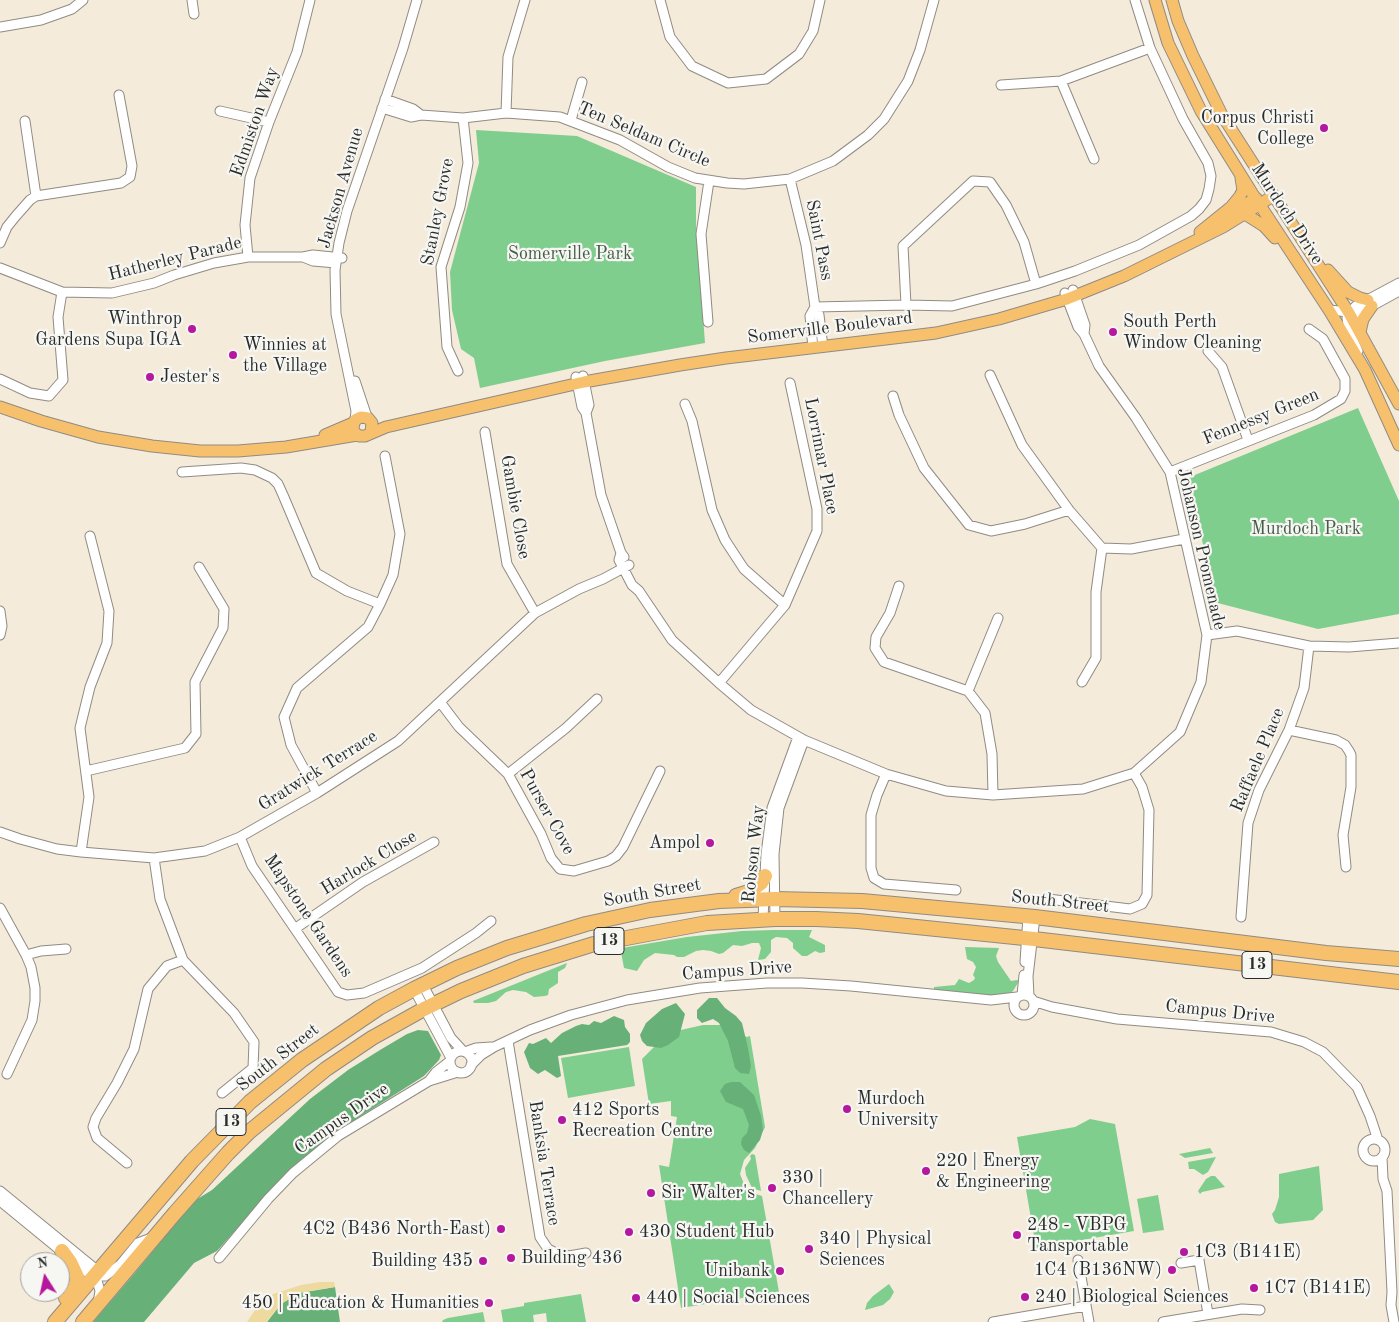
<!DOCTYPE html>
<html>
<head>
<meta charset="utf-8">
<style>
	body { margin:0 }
	#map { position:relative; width:1399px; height:1322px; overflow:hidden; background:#f4ebdb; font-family:"Old Standard TT",serif }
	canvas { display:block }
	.north { position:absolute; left:20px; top:1252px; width:50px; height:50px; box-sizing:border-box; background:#f6f6f2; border:1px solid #a5a5a2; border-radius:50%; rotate:350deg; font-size:14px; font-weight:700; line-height:20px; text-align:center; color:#2b2b2b }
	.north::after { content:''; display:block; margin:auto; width:18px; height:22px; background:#b5179e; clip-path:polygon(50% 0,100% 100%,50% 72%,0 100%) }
</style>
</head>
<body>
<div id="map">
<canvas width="1399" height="1322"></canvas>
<div class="north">N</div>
</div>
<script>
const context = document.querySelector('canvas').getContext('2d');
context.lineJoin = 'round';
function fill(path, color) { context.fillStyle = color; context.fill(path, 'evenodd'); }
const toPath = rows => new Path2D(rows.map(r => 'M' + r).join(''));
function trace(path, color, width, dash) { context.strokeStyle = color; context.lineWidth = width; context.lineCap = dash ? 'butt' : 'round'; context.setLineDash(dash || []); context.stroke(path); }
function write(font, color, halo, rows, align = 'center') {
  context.font = font + ' "Old Standard TT",serif'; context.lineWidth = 4.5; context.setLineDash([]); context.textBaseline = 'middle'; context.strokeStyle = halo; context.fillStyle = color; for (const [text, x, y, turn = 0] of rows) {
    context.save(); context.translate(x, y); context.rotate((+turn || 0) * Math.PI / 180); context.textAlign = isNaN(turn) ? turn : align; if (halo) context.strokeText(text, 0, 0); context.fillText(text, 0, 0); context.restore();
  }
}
fill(toPath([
	[476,130,577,136,696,187,696,224,705,343,605,361,480,388,474,358,461,349,452,310,450,272,479,163],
	[1358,408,1399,501,1399,614,1318,629,1214,602,1190,477],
	[773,930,812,930,809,937,825,945,825,952,820,953,815,951,807,956,802,956,793,948,793,943,787,938,776,937,771,940,771,952,765,959,758,960,761,948,759,943,752,943,742,946,733,945,723,953,719,954,711,951,703,950,696,951,684,957,677,957,674,955,655,953,644,960,637,971,624,968,621,952,616,949,687,937,742,931],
	[965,947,999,948,996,956,998,962,1011,981,1017,980,1019,981,1013,991,1009,994,995,996,934,990,934,987,955,985,959,979,969,983,974,980,975,978,973,975,976,967,973,962,967,959],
	[567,963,565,968,558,972,558,983,549,989,548,995,545,996,534,997,526,992,513,990,506,992,496,1001,488,1003,474,1003,473,1001],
	[703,1025,720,1025,747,1037,750,1036,765,1127,755,1148,744,1160,740,1174,744,1184,750,1192,762,1196,779,1292,681,1308,659,1165,669,1167,677,1117,671,1116,671,1101,649,1104,642,1059,661,1040,672,1032],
	[629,1047,635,1086,568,1098,561,1058],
	[1090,1119,1115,1124,1134,1231,1036,1248,1017,1137,1075,1127],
	[1210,1148,1213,1153,1185,1158,1179,1154],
	[752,1154,755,1155,761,1191,752,1188,746,1175,745,1168,751,1159,750,1156],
	[1216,1157,1208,1172,1203,1175,1194,1169,1189,1169,1188,1162],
	[1319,1166,1323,1210,1313,1220,1279,1224,1275,1222,1272,1214,1275,1210,1279,1197,1279,1174],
	[1211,1176,1215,1176,1225,1187,1202,1192,1200,1194,1198,1191,1206,1179],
	[1158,1195,1164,1230,1143,1233,1137,1199],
	[889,1284,894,1292,890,1299,883,1305,865,1310,867,1303,873,1296],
	[581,1294,586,1322,547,1322,546,1313,533,1315,534,1322,503,1322,501,1310,524,1306,524,1303],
	[483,1312,485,1322,442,1322,443,1320,448,1318]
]), '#7fce8d');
fill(toPath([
	[709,998,717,998,725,1008,736,1016,742,1023,748,1048,751,1066,749,1074,740,1073,735,1068,728,1041,719,1023,713,1019,702,1023,697,1018,697,1010],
	[676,1003,685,1014,679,1037,668,1045,661,1048,647,1046,642,1041,640,1035,646,1023,662,1009],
	[614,1016,624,1020,625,1027,630,1034,630,1042,627,1045,558,1056,561,1076,557,1078,545,1070,538,1074,530,1068,524,1052,529,1043,533,1044,546,1038,551,1043,562,1033,576,1026,582,1024,589,1025,594,1021,601,1023],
	[418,1030,428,1031,441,1055,439,1060,424,1076,334,1133,289,1170,217,1251,194,1263,144,1322,93,1322,134,1274,194,1201,212,1190,310,1099,348,1070,380,1050,407,1034],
	[731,1082,740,1082,754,1095,761,1116,763,1130,760,1140,749,1153,744,1150,741,1144,742,1138,747,1133,749,1125,743,1109,726,1102,720,1091,725,1084],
	[335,1287,340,1322,267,1322,281,1304,299,1293]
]), '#67b178');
fill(toPath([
	[320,1282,334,1282,335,1287,299,1293,281,1304,266,1322,247,1322,259,1304,273,1294,301,1285]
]), '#eeda9e');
const minor = toPath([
	[192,0,194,14],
	[660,0,670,37,692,66,728,83,766,79,799,54,813,31,820,0],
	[0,27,41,20,72,9,83,0],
	[1061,81,1094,159],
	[1001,85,1061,81,1150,48],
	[385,99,413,109,421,115],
	[382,108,411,117,421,115,463,118,506,113,560,117,620,140,668,167,695,178,727,183,744,184,790,179,833,161,868,135,884,119,908,81,920,50,934,0],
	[220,111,269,122],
	[506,113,508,57,525,0],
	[571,120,582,82],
	[25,121,36,196],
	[790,179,806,245,815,307,819,315,823,347],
	[0,243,7,227,15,217,30,200,36,196,121,183,130,177,132,166,119,95],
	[248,257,245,225,250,178,269,122,297,52,310,0],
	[303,257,313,261,336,263],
	[0,268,62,292,112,293,154,283,174,275,214,263,248,257,303,257,313,255,342,258],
	[1073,290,1085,325,1084,334],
	[906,305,903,246,973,181,990,182,1006,205,1024,242,1036,284],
	[815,307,906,305,952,306,1036,284,1075,271,1139,245,1191,216,1199,209,1206,200,1209,189,1211,176,1208,163,1183,119,1150,48,1135,0],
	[1329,310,1359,313,1399,291],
	[708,322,701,234,709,181],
	[813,348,810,316,815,307],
	[1208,351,1222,367,1248,440],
	[1358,351,1349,331,1347,318,1349,313,1356,306,1399,283],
	[458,371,447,347,441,267,460,207,468,163,463,118],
	[990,375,1022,445,1069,510,1102,548,1131,549,1184,539],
	[583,376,589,405,586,413],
	[576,377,582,407,586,413,601,495,621,553,624,557],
	[0,379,30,393,49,396,63,380,58,317,62,292],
	[355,381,367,417],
	[893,396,899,415,924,468,969,525,991,531,1025,524,1069,510],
	[685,404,692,421,712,510,725,540,744,569,785,605],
	[355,420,356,411,336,314,335,270,339,243,347,211,403,48,417,0],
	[485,432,507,564,535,613],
	[182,472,241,468,255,470,272,478,278,484,283,495,316,573,347,591,380,604],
	[1170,472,1314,415,1341,399,1345,391,1345,379,1323,339,1309,329],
	[621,553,619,560,632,585,639,591,672,640,719,683,751,710,804,740,886,774,946,791,993,795,1083,789,1134,773,1180,732,1201,682,1207,635,1170,472,1136,418,1099,366,1084,334,1078,327,1065,293],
	[899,586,890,613,876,637,875,648,884,662,968,691,985,713,992,754,993,795],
	[0,611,2,626,0,635],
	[1207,635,1237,631,1309,646,1349,647,1399,643],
	[1082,682,1096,658,1096,592,1102,548],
	[719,683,785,605,817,531,817,509,790,383],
	[968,691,998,618],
	[440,702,459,727,508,774,541,834,551,858,560,869,574,871,608,861,616,856,623,847,660,771],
	[1289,730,1336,740,1345,745,1349,751,1351,755,1351,787,1343,835,1346,867],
	[86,771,185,748,196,734,195,682,223,628,224,609,199,567],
	[508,774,566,728,597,699],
	[886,774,877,795,871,815,871,868,874,878,884,884,956,890],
	[317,793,291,745,284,717,297,688,368,627,380,604,393,575,400,534,385,456],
	[0,832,20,839,57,849,81,852,154,858,205,851,240,837,317,793,398,741,535,613,579,589,603,579,629,565],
	[240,837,252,866,338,992,347,995,364,993,422,968,476,933,491,921],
	[81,852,89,797,80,728,90,687,107,643,109,611,90,536],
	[154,858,160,899,183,960,234,1013,254,1042,253,1068,222,1093],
	[1048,899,1130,909,1142,904,1147,895,1149,810,1142,787,1134,773],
	[0,908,26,955,31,967,35,988,35,1001,32,1020,7,1074],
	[1241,917,1248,823,1259,790,1289,730,1304,688,1309,646],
	[763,919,766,854,772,808,798,737],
	[775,919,774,854,779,808,804,740],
	[296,928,363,882,434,842],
	[26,955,41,951,66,949],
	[1025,962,1028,916],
	[423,985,451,1038,463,1051],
	[414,989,451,1058],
	'1014 1005a10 10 0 1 1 20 0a10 10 0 1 1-20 0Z',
	[1022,995,1024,975],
	[1029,996,1028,976,1035,917],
	[1033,1001,1052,1007,1117,1019,1271,1032,1304,1042,1323,1052,1357,1087,1370,1116,1378,1140],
	[508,1041,540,1237,548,1249,558,1254,569,1256,586,1253],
	'450 1062a11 11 0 1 1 22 0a11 11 0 1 1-22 0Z',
	[465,1052,476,1048,491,1047],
	[471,1065,481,1055,494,1047,530,1030,571,1015,627,1000,700,988,767,983,802,983,851,986,991,1000,1017,997],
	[429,1081,436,1072,450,1061],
	'1363 1150a11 11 0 1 1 22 0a11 11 0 1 1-22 0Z',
	[1382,1157,1383,1179,1387,1191,1392,1292,1391,1305,1394,1322],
	[127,1163,97,1138,93,1127,96,1118,117,1083,134,1049,148,989,167,966,183,960],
	[0,1191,93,1267,100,1291,98,1303],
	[0,1201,88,1273,105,1276,120,1265,138,1243,154,1237],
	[219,1258,268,1199,293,1173,338,1136,429,1081,458,1072],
	[1078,1260,1089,1322],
	[1181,1263,1199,1260,1208,1314],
	[993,1322,1086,1306],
	[1163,1322,1242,1309,1260,1310]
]);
const major = toPath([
	[1155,0,1168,43,1201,111,1252,193,1329,310,1365,370,1399,445],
	[1172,0,1178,21,1193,56,1222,115,1349,313,1399,404],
	[1245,214,1264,226,1275,238],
	[1225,217,1256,198],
	[1200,232,1231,207,1240,196,1243,190,1241,178],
	[1328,270,1348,292,1360,298,1368,300],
	[1360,332,1363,319,1372,306],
	[0,407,41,421,98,437,152,446,200,451,238,451,286,447,357,435],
	[371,433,372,423,368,418,361,417,355,420,353,427,354,432,359,436,365,436,386,427,584,382,680,365,726,358,936,333,999,319,1067,299,1124,276,1223,227,1273,196],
	[325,435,353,423]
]);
const highway = toPath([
	[736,896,749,892,761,883,765,876],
	[62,1251,70,1262,77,1277,76,1285,66,1298],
	[55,1322,192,1161,250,1102,302,1060,379,1008,414,989,457,968,507,948,586,924,650,910,719,901,775,899,862,901,1035,917,1326,953,1399,959],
	[83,1322,175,1213,228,1153,249,1132,326,1069,372,1038,424,1009,461,991,523,966,594,944,707,923,775,919,816,919,858,921,1034,939,1399,982]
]);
trace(minor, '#908b83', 11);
trace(major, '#908b83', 13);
trace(highway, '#908b83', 16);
trace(minor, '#fff', 9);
trace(major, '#f7c06c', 11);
trace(highway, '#f7c06c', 14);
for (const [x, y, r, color] of [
	[1324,128,5,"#b5179e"],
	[192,329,5,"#b5179e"],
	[1113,332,5,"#b5179e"],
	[233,355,5,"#b5179e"],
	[150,377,5,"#b5179e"],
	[710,843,5,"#b5179e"],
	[847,1109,5,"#b5179e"],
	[562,1120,5,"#b5179e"],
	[926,1171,5,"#b5179e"],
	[772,1188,5,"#b5179e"],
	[651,1193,5,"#b5179e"],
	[501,1229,5,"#b5179e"],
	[629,1232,5,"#b5179e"],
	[1017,1235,5,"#b5179e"],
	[809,1249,5,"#b5179e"],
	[1184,1252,5,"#b5179e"],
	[511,1258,5,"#b5179e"],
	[483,1261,5,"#b5179e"],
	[1172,1270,5,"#b5179e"],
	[780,1271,5,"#b5179e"],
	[1254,1288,5,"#b5179e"],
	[1025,1297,5,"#b5179e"],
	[636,1298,5,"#b5179e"],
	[489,1303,5,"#b5179e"]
]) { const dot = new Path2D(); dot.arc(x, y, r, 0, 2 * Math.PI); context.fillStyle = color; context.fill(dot); trace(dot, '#f6f6f2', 2); }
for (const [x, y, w] of [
	[609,941,30],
	[1257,965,30],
	[231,1122,30]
]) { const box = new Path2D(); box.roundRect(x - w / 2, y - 13.5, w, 27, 4); context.fillStyle = '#f6f6f2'; context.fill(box); trace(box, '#2b2b2b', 1); }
write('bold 16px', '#2b2b2b', null, [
	["13",609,941],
	["13",1257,965],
	["13",231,1122]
]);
write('18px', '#2b2b2b', '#f6f6f2', [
	["Corpus Christi",1314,118,"right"],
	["College",1314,139,"right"],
	["Winthrop",182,319,"right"],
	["Gardens Supa IGA",182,340,"right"],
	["South Perth",1123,322],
	["Window Cleaning",1123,343],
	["Winnies at",243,345],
	["the Village",243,366],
	["Jester's",160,377],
	["Ampol",700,843,"right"],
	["Murdoch",857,1099],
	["University",857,1120],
	["412 Sports",572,1110],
	["Recreation Centre",572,1131],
	["220 | Energy",936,1161],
	["& Engineering",936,1182],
	["330 |",782,1178],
	["Chancellery",782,1199],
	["Sir Walter's",661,1193],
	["248 - VBPG",1027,1225],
	["Tansportable",1027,1246],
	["4C2 (B436 North-East)",491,1229,"right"],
	["430 Student Hub",639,1232],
	["340 | Physical",819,1239],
	["Sciences",819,1260],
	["1C3 (B141E)",1194,1252],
	["Building 436",521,1258],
	["Building 435",473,1261,"right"],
	["1C4 (B136NW)",1162,1270,"right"],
	["Unibank",770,1271,"right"],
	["1C7 (B141E)",1264,1288],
	["240 | Biological Sciences",1035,1297],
	["440 | Social Sciences",646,1298],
	["450 | Education & Humanities",479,1303,"right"]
], 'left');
write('18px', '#2b2b2b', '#f6f6f2', [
	["Edmiston Way",255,122,-71],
	["Ten Seldam Circle",644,135,23],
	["Jackson Avenue",341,188,-74],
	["Stanley Grove",438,212,-79],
	["Murdoch Drive",1287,214,57],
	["Saint Pass",819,240,79],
	["Hatherley Parade",175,259,-14],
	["Somerville Boulevard",830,328,-7],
	["Fennessy Green",1261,417,-22],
	["Lorrimar Place",821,456,79],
	["Gambie Close",515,507,80],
	["Johanson Promenade",1201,549,77],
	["Raffaele Place",1258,760,-67],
	["Gratwick Terrace",318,771,-32],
	["Purser Cove",547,812,61],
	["Robson Way",754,854,-84],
	["Harlock Close",369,863,-31],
	["South Street",652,893,-10],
	["South Street",1060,902,6],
	["Mapstone Gardens",308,916,56],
	["Campus Drive",737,971,-4],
	["Campus Drive",1220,1012,6],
	["South Street",278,1058,-38],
	["Campus Drive",342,1119,-35],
	["Banksia Terrace",544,1163,81]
]);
write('18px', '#445c48', '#f6f6f2', [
	["Somerville Park",570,254],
	["Murdoch Park",1306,529]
]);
</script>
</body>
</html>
